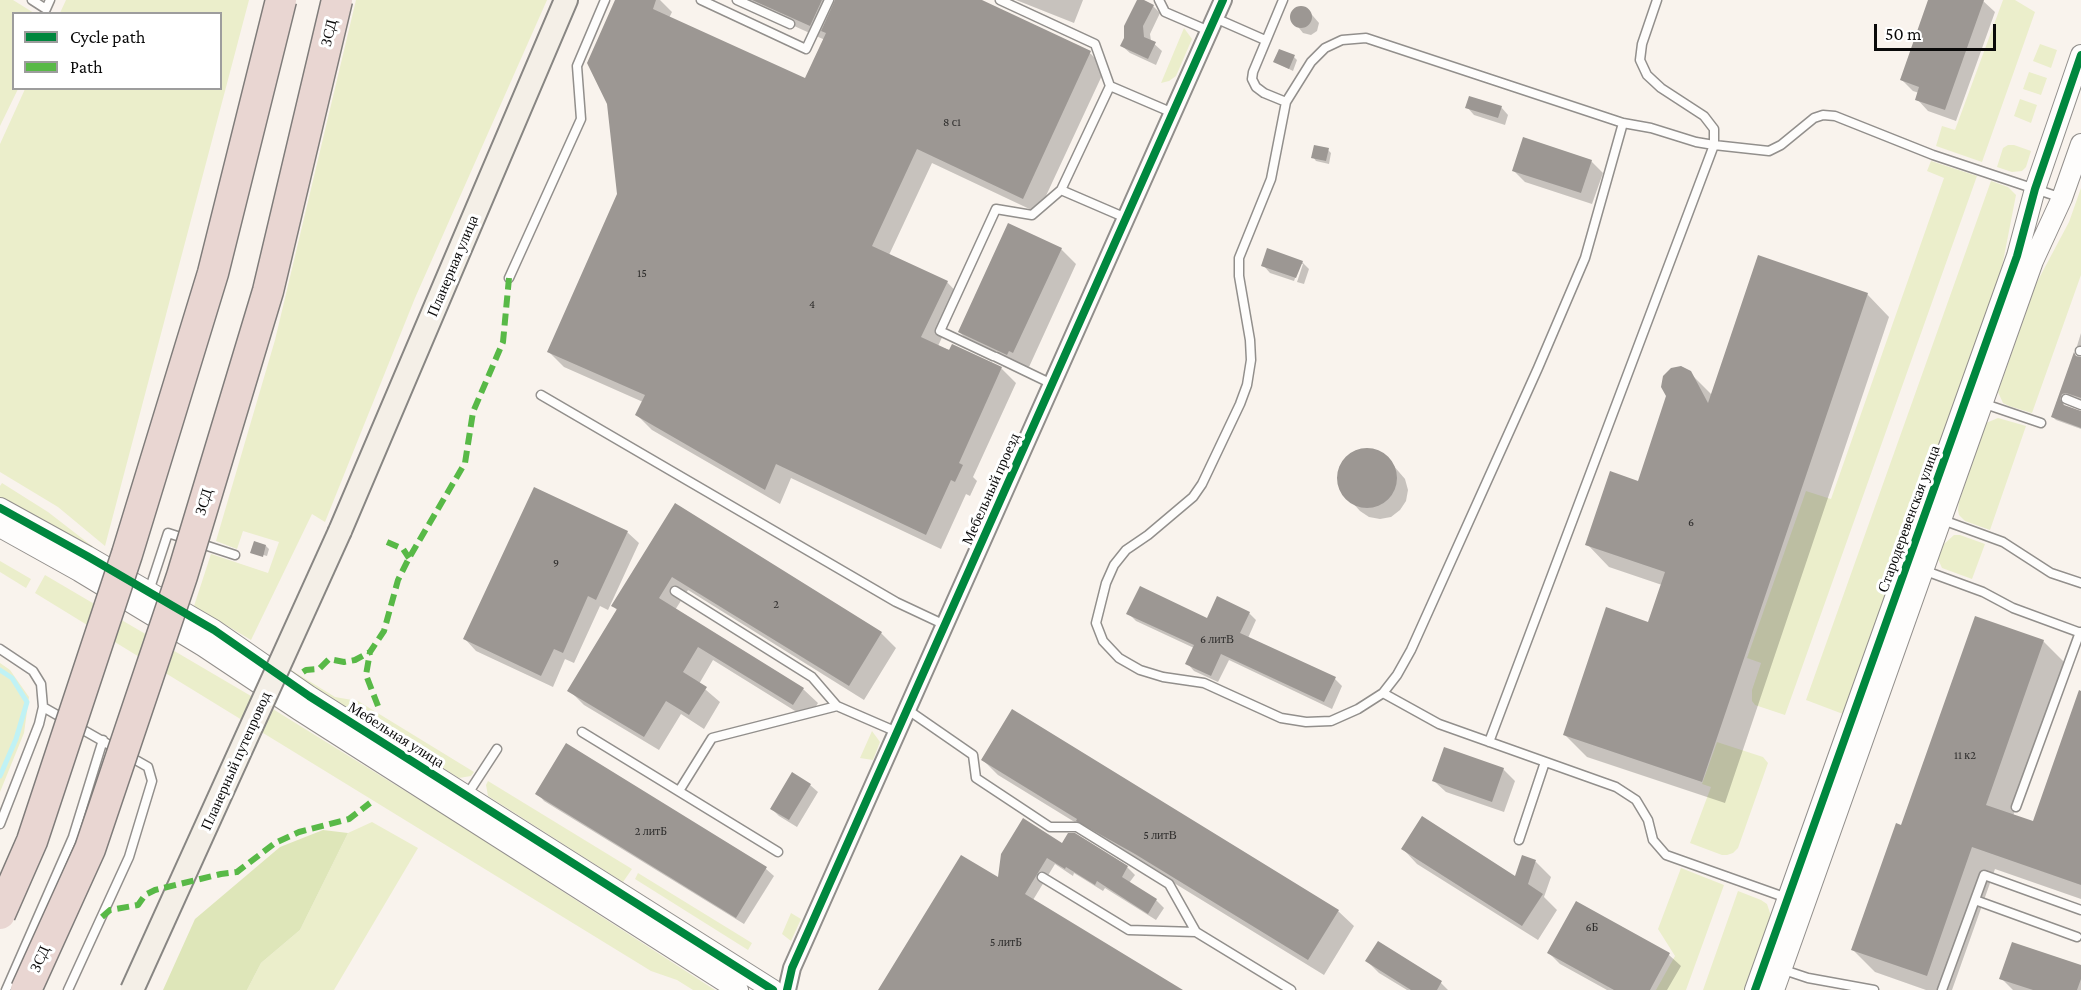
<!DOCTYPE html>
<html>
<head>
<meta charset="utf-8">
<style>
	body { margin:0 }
	#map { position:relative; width:2081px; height:990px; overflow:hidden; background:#f9f3ed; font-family:"Crimson Pro",serif }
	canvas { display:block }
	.legend { position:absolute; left:12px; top:12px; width:210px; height:78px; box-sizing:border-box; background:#fff; border:2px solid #9d9d9d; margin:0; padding:8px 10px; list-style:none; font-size:18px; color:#0a0a0a }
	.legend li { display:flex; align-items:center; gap:12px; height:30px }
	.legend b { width:30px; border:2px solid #9d9d9d }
	.scale { position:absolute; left:1874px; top:24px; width:122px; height:27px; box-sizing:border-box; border:3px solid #0a0a0a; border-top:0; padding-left:8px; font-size:18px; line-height:21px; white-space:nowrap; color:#0a0a0a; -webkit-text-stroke:4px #fff; paint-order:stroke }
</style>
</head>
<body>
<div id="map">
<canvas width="2081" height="990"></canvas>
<ul class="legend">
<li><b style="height:8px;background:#00873e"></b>Cycle path</li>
<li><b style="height:8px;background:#58b947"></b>Path</li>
</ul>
<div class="scale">50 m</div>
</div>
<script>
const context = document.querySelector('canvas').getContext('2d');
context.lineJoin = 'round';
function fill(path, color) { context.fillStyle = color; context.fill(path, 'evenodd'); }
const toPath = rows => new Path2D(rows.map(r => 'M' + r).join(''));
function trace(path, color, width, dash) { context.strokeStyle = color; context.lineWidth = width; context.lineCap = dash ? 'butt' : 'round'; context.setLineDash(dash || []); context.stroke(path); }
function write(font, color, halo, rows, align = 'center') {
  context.font = font + ' "Crimson Pro",serif'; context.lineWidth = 6; context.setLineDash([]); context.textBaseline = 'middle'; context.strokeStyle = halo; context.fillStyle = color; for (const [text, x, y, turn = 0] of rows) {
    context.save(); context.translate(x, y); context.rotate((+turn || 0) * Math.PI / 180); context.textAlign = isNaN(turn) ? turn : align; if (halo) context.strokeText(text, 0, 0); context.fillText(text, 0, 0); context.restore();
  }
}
fill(toPath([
	[0,0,13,0,34,13,14,14,14,88,18,89,0,126],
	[66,0,249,0,105,546,58,507,0,472,0,144,25,89,220,88,220,14,60,13],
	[356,0,547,0,415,298,325,522,312,514,251,640,194,606,211,554,268,573,279,542,243,531,237,549,216,541,275,340],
	[2003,0,2015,0,2035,12,1982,162,1936,146,1942,126,1955,130],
	[1184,28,1192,39,1176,76,1169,81,1161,83],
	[2040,44,2057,50,2051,68,2033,61],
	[2029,72,2047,78,2041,95,2023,89],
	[2020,99,2037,105,2031,123,2014,116],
	[2008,145,2014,145,2031,151,2026,167,2022,171,2012,172,1997,167,2003,148],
	[1931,161,1977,176,1785,715,1755,705,1752,701,1752,690,1761,663,1747,658,1806,491,1831,499,1944,178,1927,171],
	[1991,181,2008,187,2016,195,2001,272,1906,540,1843,714,1806,700],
	[2081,188,2081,275,2032,413,2009,406,2003,403,1998,392,2036,284,2069,222],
	[1998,418,2026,426,1990,530,1965,521,1959,515,1958,510,1959,502,1986,423],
	[2,483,48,512,101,553,0,502,0,486],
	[1954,535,1960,535,1985,544,1972,579,1942,568,1938,559,1944,544],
	[0,561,31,579,26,588,0,572],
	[45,575,268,706,452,820,715,990,693,990,677,980,651,971,35,593],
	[155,586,335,697,358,701,474,772,471,776,459,778,333,699,156,595],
	[0,663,10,670,29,697,24,733,0,792],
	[872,731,880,742,873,760,860,758],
	[1717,742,1763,757,1768,763,1738,848,1733,853,1727,855,1722,855,1690,843,1711,787,1702,784],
	[488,781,632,869,623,882,488,796,486,785],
	[372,822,418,848,334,990,247,990,261,963,300,930,348,833],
	[1681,868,1724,885,1686,990,1656,990,1675,956,1658,929],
	[638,873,752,943,748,950,635,879],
	[1738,891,1761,900,1767,904,1771,916,1744,990,1703,990],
	[791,913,801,919,791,941,782,934]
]), '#ebeecb');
fill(toPath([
	[323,830,348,833,300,930,261,963,247,990,163,990,195,919,280,847]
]), '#dee6b9');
fill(toPath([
	[617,0,660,0,672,12,669,18,806,80,825,40,737,0,977,0,1091,54,1105,69,1038,213,932,163,889,255,947,282,961,297,938,346,1001,368,1016,383,973,477,977,481,970,496,966,494,941,549,791,478,780,504,652,430,637,415,643,402,564,367,549,352,618,194],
	[1016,0,1083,0,1074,23],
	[1138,0,1153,6,1160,13,1150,34,1151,41,1162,51,1156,65,1130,53,1122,46],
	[1930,0,1982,0,1995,12,1956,121,1928,111,1917,99,1919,93,1913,91,1902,80],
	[1300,7,1307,9,1319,23,1317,31,1311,35,1303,33,1291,18,1293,11],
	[1294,57,1297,60,1293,71,1275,62],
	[1467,107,1501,107,1508,115,1505,125,1474,115],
	[1328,150,1331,153,1329,164,1316,161,1313,157],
	[1591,161,1603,173,1592,204,1525,182,1514,171],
	[1061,249,1076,264,1029,367,1025,366,1023,370,975,347,959,332],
	[1302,262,1309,269,1304,284,1297,282,1303,264,1300,264,1294,281,1270,273,1263,265],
	[1867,294,1889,317,1725,803,1587,757,1564,734,1649,624,1662,585,1609,567,1587,544,1639,483,1690,373,1712,395],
	[2081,333,2081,349,2080,349,2077,346],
	[2074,355,2081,359,2081,399,2073,396,2066,396,2062,404,2064,407,2081,412,2081,429,2056,420,2053,417],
	[1366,450,1377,452,1387,458,1405,479,1408,490,1406,501,1400,510,1391,517,1380,519,1369,517,1360,511,1341,490,1339,479,1340,468,1346,459,1355,453],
	[675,505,881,633,896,648,864,700,688,590,675,610,803,689,818,703,808,719,713,660,699,684,720,702,704,729,681,714,659,750,584,705,569,690,617,610,613,606],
	[627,532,639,543,608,610,600,606,574,663,565,659,553,687,476,651,465,639],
	[266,546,269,549,267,556,253,552],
	[1128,613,1208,620,1249,613,1256,620,1248,638,1335,679,1342,686,1332,709,1229,660,1218,682,1194,671,1187,663,1194,648,1136,621],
	[2043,641,2066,664,2013,816,2034,823,2081,706,2081,899,1995,869,1952,990,1926,990,1875,972,1853,950,1902,827],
	[566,745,766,869,774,876,744,924,544,801,537,793],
	[983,760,1338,911,1354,926,1324,975,998,775],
	[1503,769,1515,781,1504,812,1446,792,1434,781],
	[810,785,818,792,797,827,779,816,772,809],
	[1063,845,1127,867,1135,875,1129,883,1156,900,1164,908,1156,920,1105,888,1103,891,1074,873,1073,876,1055,864,1033,900,1180,990,880,990,999,880],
	[1403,849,1516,878,1523,857,1536,862,1551,877,1544,897,1557,910,1538,940,1417,864],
	[1576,903,1669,955,1681,966,1667,990,1607,990,1560,964,1549,953],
	[1367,961,1441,983,1448,990,1407,990,1379,973],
	[2081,967,2081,990,2013,990,2001,978]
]), '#0003');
trace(toPath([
	[0,670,12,678,27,702,16,739,0,776]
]), '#c0f2f5', 5);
fill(toPath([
	[615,0,656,0,653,9,805,78,826,33,821,31,835,0,982,0,1091,51,1023,199,917,149,872,246,948,281,921,337,949,350,952,344,1002,367,959,463,963,465,955,482,951,480,926,535,776,464,765,490,635,415,645,395,547,352,617,194,607,104,587,63],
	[752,0,822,0,810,26],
	[1137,0,1144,0,1154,5,1143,26,1144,37,1156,42,1148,59,1120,46,1124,38,1124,26],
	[1928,0,1984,0,1945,110,1915,100,1919,87,1900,80],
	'1290 17a11 11 0 1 1 22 0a11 11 0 1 1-22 0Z',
	[1279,49,1295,55,1289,69,1273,62],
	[1469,96,1502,106,1498,118,1465,108],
	[1523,137,1592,160,1581,193,1512,171],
	[1314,145,1329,148,1326,161,1311,158],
	[1008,223,1062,248,1013,353,1009,351,1007,355,958,332],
	[1267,248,1303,261,1296,278,1261,266],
	[1758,255,1868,293,1702,782,1563,735,1606,607,1648,622,1665,572,1585,545,1610,471,1638,481,1666,396,1661,387,1663,376,1671,368,1681,366,1691,371,1708,403],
	[2074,352,2076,356,2081,357,2081,398,2066,393,2062,394,2060,399,2064,405,2081,411,2081,428,2051,417],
	'1337 478a30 30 0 1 1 60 0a30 30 0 1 1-60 0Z',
	[534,487,628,531,596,600,588,596,563,653,554,649,541,676,463,639],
	[675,503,882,632,849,686,672,577,659,598,804,688,793,705,698,647,683,672,707,687,689,715,666,701,644,737,567,691,617,609,611,606],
	[254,541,266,545,263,557,250,553],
	[1140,586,1207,618,1217,596,1250,612,1240,633,1336,677,1324,702,1221,654,1211,676,1185,664,1194,645,1126,614],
	[1975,616,2044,640,1986,805,2033,821,2079,690,2081,691,2081,885,1972,847,1927,976,1851,950,1896,823,1901,825],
	[1012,709,1339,910,1308,960,1135,854,1076,821,1077,819,981,760],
	[566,743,767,867,736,918,535,794],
	[1444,747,1504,768,1492,802,1432,781],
	[792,772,811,784,789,820,770,809],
	[1422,816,1515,876,1522,855,1536,860,1528,884,1543,894,1522,926,1401,849],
	[1023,818,1062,843,1068,833,1075,833,1128,866,1122,877,1157,899,1148,914,1097,881,1095,885,1066,867,1065,869,1047,858,1025,894,1183,990,878,990,961,855,998,877,1001,854],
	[1576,901,1670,953,1650,990,1614,990,1547,953],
	[1378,941,1442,981,1437,990,1411,990,1365,961],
	[2012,942,2081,965,2081,979,2077,990,2033,990,1999,979]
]), '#9c9793');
const service = toPath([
	[32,0,46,9,50,0],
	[701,0,806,49,829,0],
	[737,0,790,24],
	[1000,0,1095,44,1110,86],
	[1159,0,1165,12,1209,31],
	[1283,0,1253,72,1252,79,1256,87,1264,93,1286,102],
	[1215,18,1265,40],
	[1623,123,1585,258,1538,368,1411,650,1397,675,1383,693,1358,709,1331,721,1306,722,1281,718,1204,683,1163,677,1140,670,1119,658,1103,641,1096,623,1106,583,1114,565,1126,550,1148,535,1193,497,1202,484,1240,404,1247,385,1251,360,1250,340,1239,276,1239,258,1271,179,1286,102,1311,62,1325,48,1342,40,1366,38,1623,123,1651,128,1696,142,1714,145,1769,151,1781,145,1814,118,1823,115,1835,116,1933,155,2062,198],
	[1126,218,1061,190,1110,86,1173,113],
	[509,278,581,119,577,66,605,0],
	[2080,351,2081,351],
	[993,356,940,331,996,209,1032,215,1061,190],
	[996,357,1052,384],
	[541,395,896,602,945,625],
	[2066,399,2081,405],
	[1982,403,2041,423],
	[1940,519,2003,542,2051,573,2081,583],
	[1923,570,1983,592,2013,608,2081,633],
	[149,591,168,533,235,555],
	[675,591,812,677,837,706,897,732],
	[0,649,33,671,41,684,43,707,39,724,0,824],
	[1383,693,1439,724,1616,787,1636,800,1648,820,1653,840,1666,855,1787,898],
	[43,707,148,767,152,781,129,857,68,990],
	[908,710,973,755,976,778,1050,827,1077,827,1169,884,1196,932,1291,990],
	[582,732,778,852],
	[1489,742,1714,145,1714,129,1704,116,1661,88,1647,75,1640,60,1642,44,1657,0],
	[679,791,712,738,837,706],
	[467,795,497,749],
	[2016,807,2080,632],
	[1519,840,1545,762],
	[1042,877,1129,930,1196,932],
	[1975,900,2077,937],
	[1781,969,1808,978,1874,990],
	[6,990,73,837,103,740],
	[1942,990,1984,875,2081,910]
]);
const minor = toPath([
	[787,990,792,968,1223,0]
]);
const tertiary = toPath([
	[0,508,87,556,214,630,309,696,773,990],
	[0,527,79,571,203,646,299,710,738,990],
	[1755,990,2017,256,2035,189,2081,55],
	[1774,990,2033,261,2062,198,2081,144]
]);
const secondary = toPath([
	[340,531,566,0]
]);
trace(service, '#928f8c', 11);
trace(minor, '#928f8c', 20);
trace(tertiary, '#928f8c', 22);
trace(secondary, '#888683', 26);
trace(service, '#fefdfc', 8);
trace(minor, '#fefdfc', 16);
trace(tertiary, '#fefdfc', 20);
trace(secondary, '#f4efe7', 22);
const secondaryBridge = toPath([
	[132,990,340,531]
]);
const motorwayBridge = toPath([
	[0,914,32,841,127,554,213,273,281,0],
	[26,990,90,849,182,576,268,291,337,0]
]);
trace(secondaryBridge, '#888683', 26, []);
trace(motorwayBridge, '#7f7c7a', 33, []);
trace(secondaryBridge, '#f4efe7', 22);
trace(motorwayBridge, '#e9d6d2', 30);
trace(toPath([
	[387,542,403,549,409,558],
	[303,672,306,670,319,669,329,659,344,662,355,660,370,652],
	[378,706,366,675,370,652,384,631,398,580,409,558,465,463,473,412,503,342,509,278],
	[102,917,110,910,138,905,145,895,155,890,221,874,237,872,275,843,299,832,349,819,370,803]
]), '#58b947', 6, [12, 6]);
trace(toPath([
	[0,508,87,556,214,630,309,696,773,990],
	[787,990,792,968,1223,0],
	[1755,990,2017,256,2035,189,2081,55]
]), '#00873e', 8);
write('12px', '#2e2d2c', null, [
	["8 с1",952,122],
	["15",642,273],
	["4",812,304],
	["6",1691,522],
	["9",556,563],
	["2",776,604],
	["6 литВ",1217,639],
	["11 к2",1965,755],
	["2 литБ",651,831],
	["5 литВ",1160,835],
	["6Б",1592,927],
	["5 литБ",1006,942]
]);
write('15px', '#0a0a0a', '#fff', [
	["ЗСД",329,33,-77],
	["Планерная улица",453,266,-67],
	["Мебельный проезд",991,489,-66],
	["ЗСД",204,502,-73],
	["Стародеревенская улица",1909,519,-70],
	["Мебельная улица",396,735,32],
	["Планерный путепровод",236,761,-66],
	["ЗСД",40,959,-66]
]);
</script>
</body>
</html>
